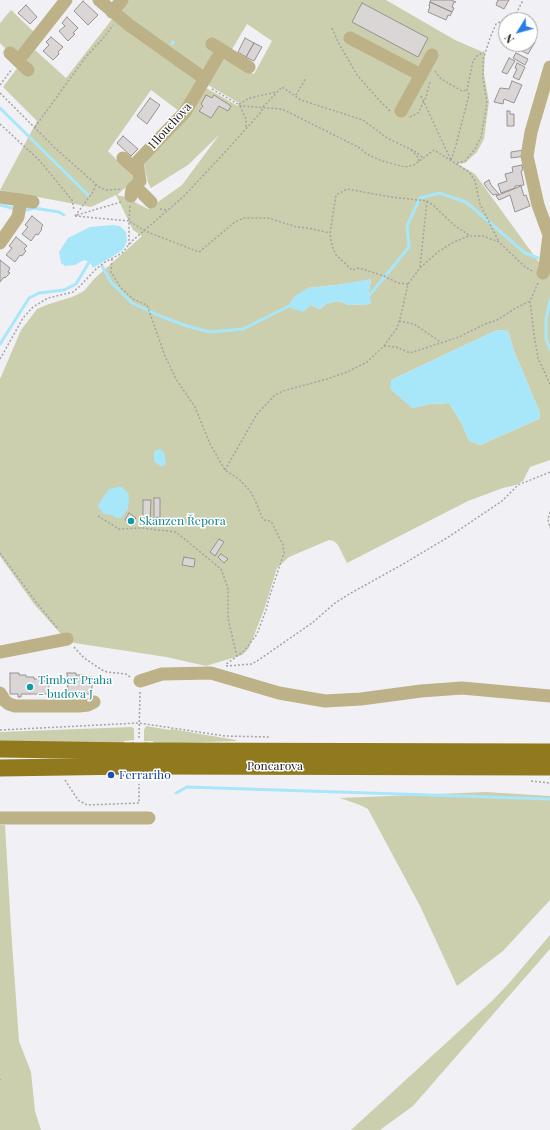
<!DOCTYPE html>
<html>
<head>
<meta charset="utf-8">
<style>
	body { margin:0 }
	#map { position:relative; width:550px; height:1130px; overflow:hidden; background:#f1f1f5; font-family:"Playfair Display",serif }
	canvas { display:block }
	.north { position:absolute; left:498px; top:12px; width:40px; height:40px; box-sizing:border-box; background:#fff; border:1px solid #a4a4a4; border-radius:50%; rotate:233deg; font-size:11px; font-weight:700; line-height:16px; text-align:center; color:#1b1b1c }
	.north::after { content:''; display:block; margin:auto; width:14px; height:18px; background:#277de7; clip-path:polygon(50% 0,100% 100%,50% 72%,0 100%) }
</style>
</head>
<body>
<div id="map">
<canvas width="550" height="1130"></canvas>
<div class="north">N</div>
</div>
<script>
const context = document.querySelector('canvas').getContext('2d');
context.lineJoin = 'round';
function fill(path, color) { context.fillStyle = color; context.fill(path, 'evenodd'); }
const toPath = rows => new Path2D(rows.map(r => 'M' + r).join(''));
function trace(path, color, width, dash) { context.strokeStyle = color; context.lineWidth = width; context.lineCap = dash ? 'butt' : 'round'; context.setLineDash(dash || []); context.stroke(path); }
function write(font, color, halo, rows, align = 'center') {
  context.font = font + ' "Playfair Display",serif'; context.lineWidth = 3; context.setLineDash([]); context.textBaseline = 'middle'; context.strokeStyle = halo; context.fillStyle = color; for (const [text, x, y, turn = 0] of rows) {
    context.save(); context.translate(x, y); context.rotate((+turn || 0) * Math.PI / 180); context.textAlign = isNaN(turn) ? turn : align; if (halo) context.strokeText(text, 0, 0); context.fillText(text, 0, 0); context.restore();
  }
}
fill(toPath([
	[127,0,386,0,455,40,485,53,484,74,489,102,484,139,477,152,465,163,458,164,475,174,538,261,550,269,550,460,530,467,523,481,516,485,503,488,468,501,347,563,338,545,334,541,329,540,289,557,277,568,264,610,249,648,242,655,206,666,166,657,68,642,34,604,0,556,0,379,21,330,37,309,49,304,72,297,84,291,94,279,142,236,133,230,116,195,91,207,0,190,37,121,3,87,18,67,32,67,27,59,35,50,66,78,113,18,197,80,179,111,151,90,108,151,135,179,117,195,125,197,148,209,182,185,219,135,188,165,151,188,148,183,144,164,206,88,238,106,239,103,208,85,223,61,225,59,254,74,272,41,247,24,231,51,214,52,203,70,175,54,119,10],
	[371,280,368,297,371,304,349,305,338,301,326,304,320,309,311,305,308,288,337,285],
	[497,330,508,331,514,351,540,413,539,419,480,445,469,441,462,424,449,403,430,404,412,408,391,380],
	[11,10,34,32,20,51,9,52,0,43,0,23],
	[146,726,170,730,171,729,236,740,236,741,154,744,153,741,144,741,144,730],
	[132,727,134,729,134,740,124,741,124,744,0,743,0,732],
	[486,792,550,796,550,900,503,951,457,986,420,906,368,809,360,805,340,798],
	[0,825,5,825,11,928,19,1041,31,1072,35,1111,41,1130,0,1130],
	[550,935,550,949,413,1106,380,1130,351,1130,493,1000,510,982]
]), '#cccfae');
fill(toPath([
	[113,225,120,226,126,232,127,241,124,248,121,251,93,268,90,262,84,260,75,265,65,266,61,263,59,252,68,238,90,227],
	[371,279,368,297,370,299,371,304,349,305,338,301,326,304,320,309,311,305,303,312,290,308,290,302,295,296,308,288,337,285],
	[497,330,508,331,514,351,540,413,539,419,480,445,469,441,462,424,449,403,430,404,412,408,390,389,391,380],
	[160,449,164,452,166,463,162,467,154,462,154,451],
	[117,487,122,487,128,493,129,496,128,509,121,518,116,518,112,515,104,514,99,508,98,505,109,489]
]), '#a8e6fa');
trace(toPath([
	[172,44,173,42],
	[0,108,88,195],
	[0,205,12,208],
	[27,210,34,208,59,212,64,215],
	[102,266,111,282,132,303,160,316,187,326,210,332,243,329,293,304],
	[366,297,368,297,409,247,407,226,420,198,439,193,466,202,525,253,538,258],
	[550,300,546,320,546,339,550,349],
	[0,344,29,298,39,293,64,290,76,284,91,259],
	[176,793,187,787,550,799]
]), '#a8e6fa', 3);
const building = toPath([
	[431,0,451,0,456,2,454,2,452,7,454,8,452,12,430,2,431,0],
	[498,0,509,0,504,9,496,5,498,0],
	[83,1,98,15,88,25,74,11,83,1],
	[430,2,452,12,450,16,448,15,446,20,428,12,430,6,429,6,430,2],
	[362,3,428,38,418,57,352,22,362,3],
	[26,5,37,17,30,24,18,13,26,5],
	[67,17,78,28,73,33,75,34,68,41,59,31,65,26,62,23,67,17],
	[51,37,63,47,58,52,59,54,53,60,43,51,49,45,46,42,51,37],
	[245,38,254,43,246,57,238,52,245,38],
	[530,39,535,42,528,54,514,47,515,44,530,44,530,39],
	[254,43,262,47,254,61,246,57,254,43],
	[516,53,528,59,525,65,513,58,516,53],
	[509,58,515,61,507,74,502,72,509,58],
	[517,63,525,67,519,80,513,77,517,69,515,68,517,63],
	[512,81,522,85,514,103,504,99,503,104,494,102,500,88,509,89,512,81],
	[206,95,212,98,214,95,231,106,228,111,219,106,211,118,199,111,203,106,201,104,206,95],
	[150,98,160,105,147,124,137,116,150,98],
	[507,111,510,111,510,114,514,114,514,126,507,126,507,111],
	[123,136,138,149,131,156,117,143,123,136],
	[524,150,525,156,511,158,511,152,524,150],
	[522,165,523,170,521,171,524,185,515,186,515,188,501,193,498,184,507,181,505,174,513,172,512,167,522,165],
	[489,180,491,185,499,194,493,195,486,187,484,183,489,180],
	[521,186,524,196,526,195,530,206,515,212,510,195,499,200,496,196,521,186],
	[32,216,43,225,41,228,42,229,38,235,36,234,31,241,22,234,28,227,25,225,32,216],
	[16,237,27,246,24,249,26,251,22,256,20,255,15,262,6,255,12,248,9,246,16,237],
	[0,260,10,268,8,272,10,273,5,278,4,277,0,282,0,260],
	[154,498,160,498,160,517,154,518,154,498],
	[143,500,151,500,150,522,143,522,143,500],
	[129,513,136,518,131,524,125,520,129,513],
	[219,539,224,542,215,556,210,552,219,539],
	[221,554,228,559,224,563,218,557,221,554],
	[184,557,195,559,194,567,182,565,184,557],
	[10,673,19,673,19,675,26,675,26,677,34,677,34,679,41,679,41,681,49,681,49,694,50,694,21,694,21,697,18,697,18,694,10,694,10,673],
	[67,673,76,673,76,675,84,675,84,677,92,677,92,694,93,694,78,694,78,697,75,697,75,694,68,694,67,673]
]);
fill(building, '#dad6d5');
trace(building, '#969291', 1);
trace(toPath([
	[332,28,338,42,357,75,379,100,390,111],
	[435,71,441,79,462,91,467,90],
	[0,85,12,69],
	[212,89,241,106,282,109,358,147,367,154,382,161,405,167,414,165,434,150,469,172,475,181,480,204,499,242],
	[0,93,54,147,99,187,106,190,122,189],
	[296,95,306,78],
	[421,96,451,160],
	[239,104,250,98,276,92],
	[240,106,246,119,246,128],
	[410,117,418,113,426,97,430,82],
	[0,124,40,161,53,177,72,200,74,210],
	[35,127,85,58,106,35,113,25],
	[411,150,417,156,419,161],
	[451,160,456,145,469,95,467,90,473,61,477,56,484,52],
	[457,163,465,161,475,149,481,137,487,103,483,79,483,60,490,38,496,24,516,14,523,0],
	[130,206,129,221,145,231,199,252,235,222,244,218,268,218,297,227,308,228,330,233],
	[160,209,168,210],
	[77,215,121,202],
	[75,216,129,221,129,245],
	[75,216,93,192,96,184],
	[112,259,111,272,121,288,133,299,147,305,165,356,176,379,195,407,210,444,225,470,240,480,250,491,255,500,262,517,264,520,270,521,272,523,283,545,284,553,270,595,266,610,257,634,244,651,225,665],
	[420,267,427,201],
	[538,283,530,301,534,335,538,358,550,384],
	[408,284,398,283,384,276,359,268,352,270,336,255,332,246,330,233,336,195,347,189,391,197,427,201,433,205,454,225,469,235],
	[399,321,414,324,442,343],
	[384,346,396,347,410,353,459,337,485,324,497,320,516,308,530,301],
	[0,359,23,318,33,307,48,298,73,292,80,286,96,269,105,262,122,253,132,241,183,197,226,151,261,112,263,107,282,87,301,100,363,120,387,138,416,152,423,158],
	[225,470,257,414,275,395,283,391,324,380,347,372,367,362,384,346,397,328,401,315,408,284,420,268,439,251,454,242,469,236,483,236,499,242,524,266,532,271],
	[550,512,548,519,550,528],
	[98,516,119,529,142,528,176,532,221,569,228,588,228,618,237,657],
	[0,553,36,602,58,629],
	[74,647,84,658,102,670,107,672,126,674,130,677],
	[226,666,252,664,260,659,312,623,335,603,351,593,405,563,450,536,502,501,518,485,550,472],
	[0,730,139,723,225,736,271,737],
	[139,738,140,692],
	[65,780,78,800,87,805,139,803,139,784],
	[531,781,550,783],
	[0,1079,0,1080]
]), '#a4a4a6', 1.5, [2, 2]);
trace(toPath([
	[99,0,129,25,205,79],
	[112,12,122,0],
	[350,38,421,75],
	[212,44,249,67],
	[10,53,28,70],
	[18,61,66,0],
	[401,111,432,55],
	[123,158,139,173],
	[135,186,151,202],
	[131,196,132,189,140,181,137,162,185,112,222,50],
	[0,197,33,202],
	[0,243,18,217,21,200],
	[543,273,545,267,549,235,538,205,527,156,531,132,550,67],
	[0,652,67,639],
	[140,681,162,674,211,673,279,693,325,701,361,699,421,691,462,688,550,696],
	[0,693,5,701,9,704,15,706,79,706,88,705,94,702],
	[0,818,149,818]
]), '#bdb187', 13);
trace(toPath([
	[0,749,133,751],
	[146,751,550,752],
	[145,766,550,767],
	[0,768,133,766]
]), '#91791d', 17);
trace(toPath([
	[133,751,146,751],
	[133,766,145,766]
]), '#91791d', 17);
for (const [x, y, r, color] of [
	[131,521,4,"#0f9aa8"],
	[30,687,4,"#0f9aa8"],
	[111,775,4,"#1a4fb4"]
]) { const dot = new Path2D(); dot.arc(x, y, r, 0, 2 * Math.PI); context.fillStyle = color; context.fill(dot); trace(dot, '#fff', 1.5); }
write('12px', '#1b1b1c', '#fff', [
	["Hlouchova",170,126,-48],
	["Poncarova",275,766]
]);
write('12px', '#0d838f', '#fff', [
	["Skanzen Řepora",139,521],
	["Timber Praha",38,680],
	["- budova J",38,694]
], 'left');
write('12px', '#164399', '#fff', [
	["Ferrariho",119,775]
], 'left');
</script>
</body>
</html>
